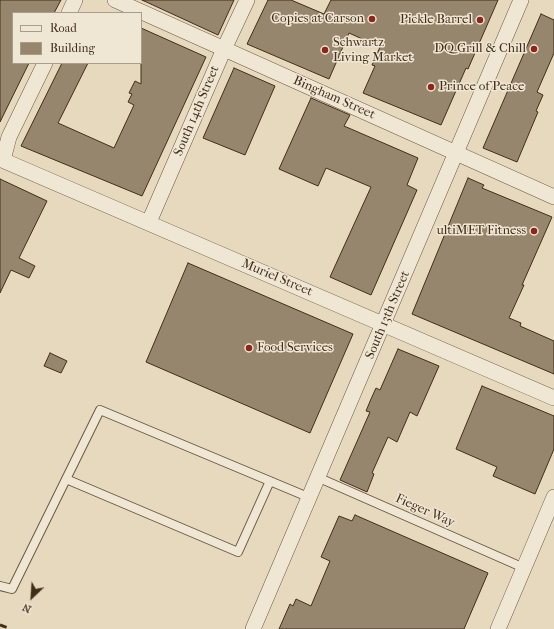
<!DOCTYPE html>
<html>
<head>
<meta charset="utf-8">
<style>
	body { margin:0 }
	#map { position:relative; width:554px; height:629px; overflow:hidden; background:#e6d9bd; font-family:"IM FELL French Canon",serif }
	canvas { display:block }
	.legend { position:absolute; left:12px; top:12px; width:130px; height:52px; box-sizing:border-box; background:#efe6d4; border:1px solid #aa9c89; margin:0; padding:5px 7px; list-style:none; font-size:12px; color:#422d19 }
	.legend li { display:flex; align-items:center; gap:8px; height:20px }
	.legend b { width:20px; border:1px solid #aa9c89 }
	.north { position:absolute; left:12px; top:577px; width:40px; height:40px; -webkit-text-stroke:3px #efe6d4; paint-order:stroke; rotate:205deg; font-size:11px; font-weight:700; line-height:16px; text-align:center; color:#422d19 }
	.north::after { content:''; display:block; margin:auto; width:14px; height:18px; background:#422d19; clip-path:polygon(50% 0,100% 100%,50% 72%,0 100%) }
</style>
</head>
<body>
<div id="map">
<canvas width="554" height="629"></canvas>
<ul class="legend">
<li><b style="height:5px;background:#efe6d4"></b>Road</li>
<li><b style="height:11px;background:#97866e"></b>Building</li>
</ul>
<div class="north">N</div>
</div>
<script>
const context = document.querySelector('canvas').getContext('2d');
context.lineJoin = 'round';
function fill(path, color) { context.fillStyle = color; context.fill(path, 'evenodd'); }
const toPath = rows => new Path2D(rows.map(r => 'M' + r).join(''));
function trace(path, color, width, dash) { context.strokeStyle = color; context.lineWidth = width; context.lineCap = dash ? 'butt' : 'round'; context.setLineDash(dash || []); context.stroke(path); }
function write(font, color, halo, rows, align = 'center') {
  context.font = font + ' "IM FELL French Canon",serif'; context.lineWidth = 3; context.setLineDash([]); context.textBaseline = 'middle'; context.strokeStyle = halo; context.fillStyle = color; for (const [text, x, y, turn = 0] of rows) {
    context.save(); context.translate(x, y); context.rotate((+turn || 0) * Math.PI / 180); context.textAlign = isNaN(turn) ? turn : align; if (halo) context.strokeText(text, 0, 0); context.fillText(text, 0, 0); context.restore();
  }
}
const building = toPath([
	[0,0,61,0,54,13,13,13,13,63,29,63,0,122,0,0],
	[142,0,234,0,218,35,142,0],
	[268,0,291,0,324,14,331,0,498,0,468,69,466,68,441,125,363,93,375,66,372,65,380,47,349,33,329,79,247,44,268,0],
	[541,14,554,20,554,53,537,92,543,95,536,111,538,112,517,162,483,148,541,14],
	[141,28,206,57,142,196,21,146,62,63,88,63,58,123,114,148,134,105,128,102,132,94,129,93,135,81,141,84,141,28],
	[234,68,275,86,245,155,203,138,234,68],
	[311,98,350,115,344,126,418,158,407,185,417,190,371,295,330,277,371,187,326,168,318,186,279,169,311,98],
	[468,178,484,185,482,188,552,217,522,285,524,285,509,318,521,323,520,326,554,341,554,374,412,314,468,178],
	[0,179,47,201,19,258,35,266,29,278,11,270,0,293,0,179],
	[188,263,353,334,310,433,146,362,188,263],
	[398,349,439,366,417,416,410,412,397,442,388,437,372,473,374,474,367,492,340,480,370,412,366,411,371,399,376,388,380,390,398,349],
	[50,353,67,361,61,373,44,366,50,353],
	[482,386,554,416,554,449,535,494,493,476,497,467,456,449,482,386],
	[355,515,488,573,464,629,279,629,290,604,293,606,296,599,311,606,330,561,321,557,339,516,352,521,355,515]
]);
fill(building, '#97866e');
trace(building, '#422d19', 1);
const service = toPath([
	[317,477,524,568],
	[66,479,238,552,270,481],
	[0,586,12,589,100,410,308,497]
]);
const minor = toPath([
	[115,0,554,197],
	[69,13,75,0],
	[0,159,554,398],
	[3,160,9,137,45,63],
	[149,222,224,49,247,0],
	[253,629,521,0],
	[498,629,554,497]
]);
trace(service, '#6b5842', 10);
trace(minor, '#6b5842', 16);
trace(service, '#efe6d4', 8);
trace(minor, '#efe6d4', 15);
trace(toPath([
	[0,625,11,629]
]), '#422d19', 3, [7, 7]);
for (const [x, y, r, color] of [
	[372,19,4,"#8f2418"],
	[480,20,4,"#8f2418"],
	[534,49,4,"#8f2418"],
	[325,50,4,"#8f2418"],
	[431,87,4,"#8f2418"],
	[534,231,4,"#8f2418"],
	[249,348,4,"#8f2418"]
]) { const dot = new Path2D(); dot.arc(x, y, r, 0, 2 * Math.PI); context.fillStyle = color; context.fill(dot); trace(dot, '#efe6d4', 1.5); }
write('13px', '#422d19', '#efe6d4', [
	["Copies at Carson",364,19],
	["Pickle Barrel",472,20],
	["Schwartz",333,43,"left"],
	["Living Market",333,58,"left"],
	["DQ Grill & Chill",526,49],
	["Prince of Peace",439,87,"left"],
	["ultiMET Fitness",526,231],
	["Food Services",257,348,"left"]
], 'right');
write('13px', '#422d19', '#efe6d4', [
	["Bingham Street",334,98,24],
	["South 14th Street",197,111,-67],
	["Muriel Street",277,278,23],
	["South 13th Street",388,315,-67],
	["Fieger Way",425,511,24]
]);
</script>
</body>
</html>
